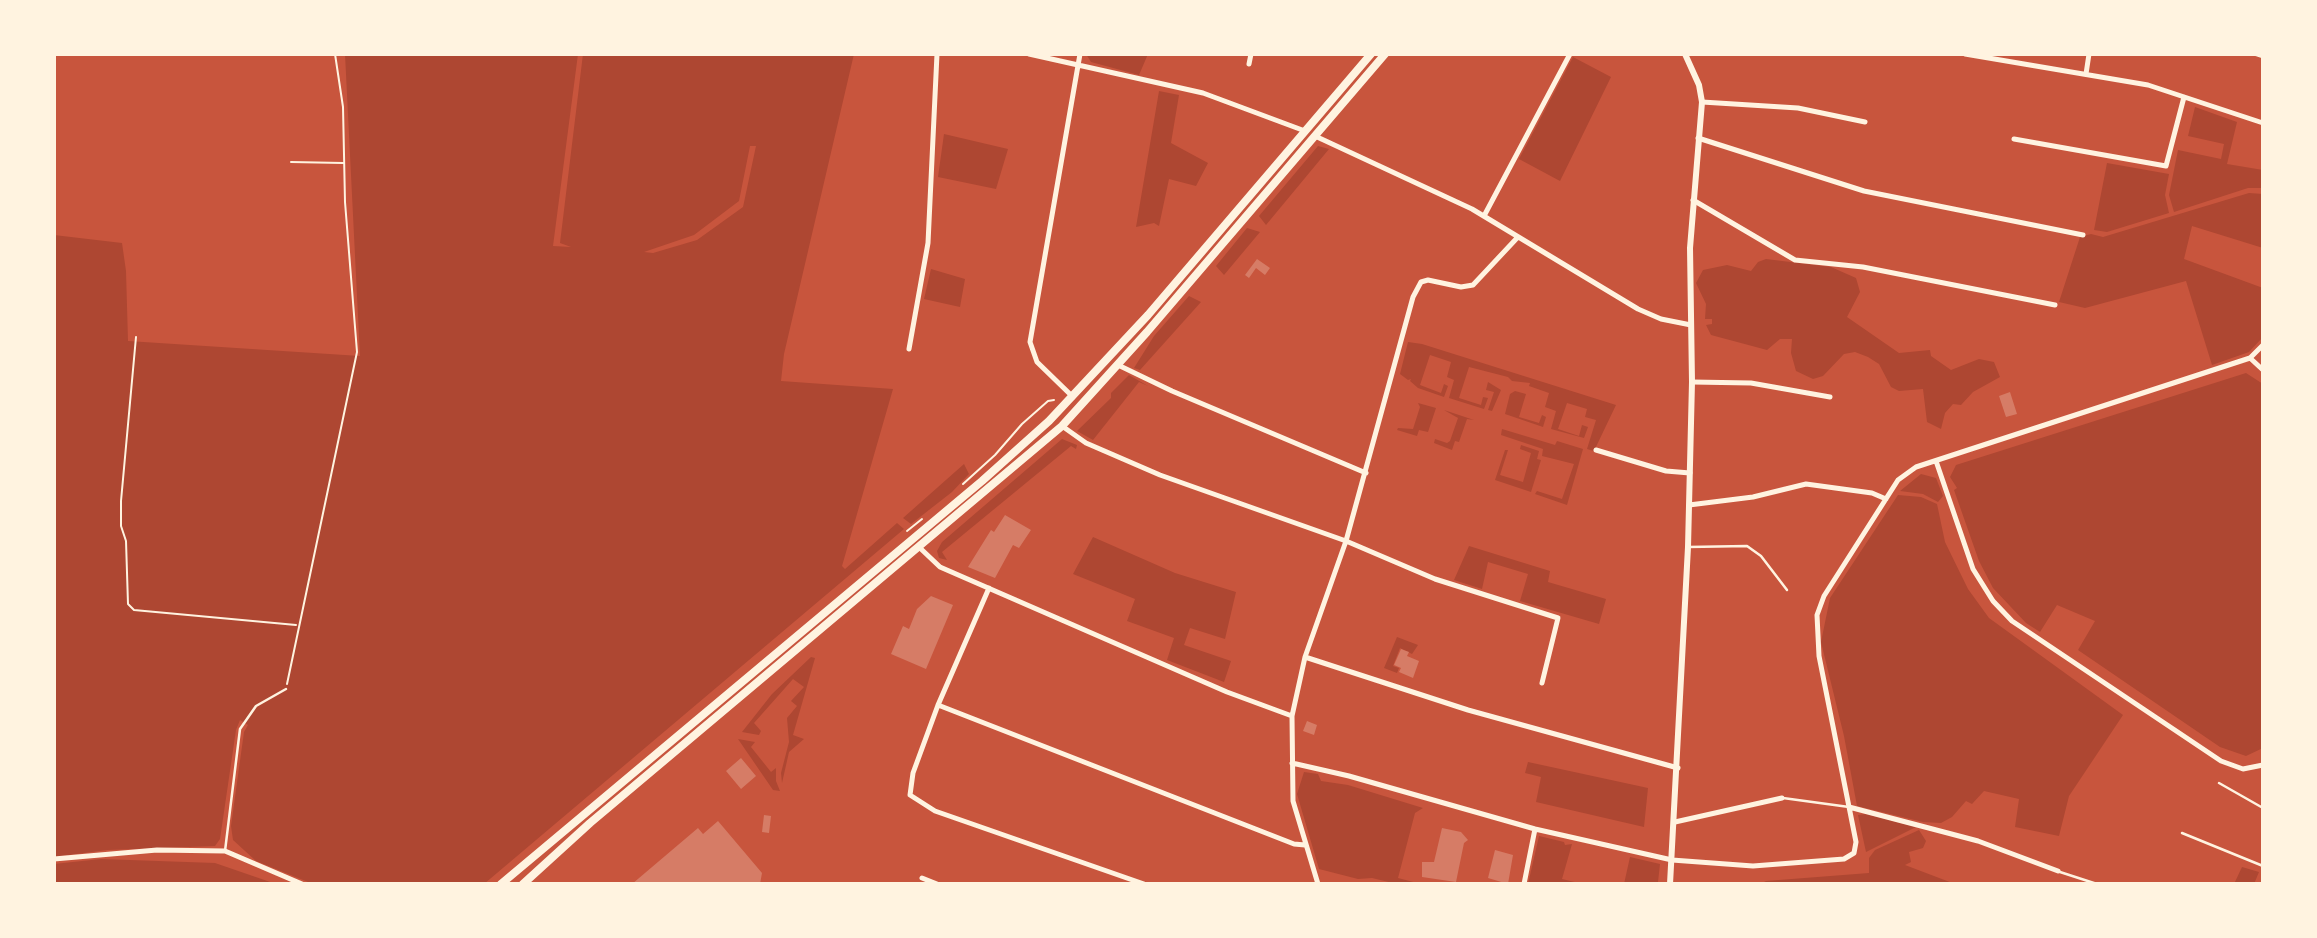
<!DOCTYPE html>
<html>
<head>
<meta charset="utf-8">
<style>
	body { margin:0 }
	#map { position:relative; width:2317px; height:938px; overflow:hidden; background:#c8553d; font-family:"PT Sans",sans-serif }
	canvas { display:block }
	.frame { position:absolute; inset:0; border:56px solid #fff3e0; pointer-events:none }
</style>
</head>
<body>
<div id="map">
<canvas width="2317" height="938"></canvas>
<div class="frame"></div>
</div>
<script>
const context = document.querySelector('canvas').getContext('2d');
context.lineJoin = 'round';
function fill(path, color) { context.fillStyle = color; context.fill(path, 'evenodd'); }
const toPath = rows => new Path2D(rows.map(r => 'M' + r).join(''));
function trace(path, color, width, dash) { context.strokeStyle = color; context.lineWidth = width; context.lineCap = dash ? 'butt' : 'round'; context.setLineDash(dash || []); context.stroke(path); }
fill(toPath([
	[345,54,578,54,553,246,571,247,560,243,583,54,854,54,784,354,781,381,893,389,842,566,845,569,897,523,904,529,484,884,313,884,256,861,233,840,231,826,244,732,248,725,240,720,236,730,220,839,215,846,107,850,54,857,54,235,122,243,126,271,128,341,360,356],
	[750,146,756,146,743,207,697,240,653,253,644,252,694,235,739,201],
	[1086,54,1148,54,1139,75,1091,62],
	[1573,57,1611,77,1560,181,1519,159],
	[1159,91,1179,95,1171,143,1208,163,1196,186,1169,179,1159,226,1154,223,1136,227],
	[2195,107,2237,122,2227,164,2263,170,2263,188,2248,188,2174,212,2169,195,2178,150,2221,159,2224,144,2188,136],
	[944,134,1008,149,996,189,938,177],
	[1318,146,1329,149,1266,225,1259,216],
	[2107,163,2169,174,2165,195,2169,213,2107,232,2094,230],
	[2249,193,2263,194,2263,248,2192,226,2184,259,2263,288,2263,337,2249,352,2212,365,2186,281,2085,308,2059,302,2080,237,2091,234,2103,237],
	[1247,228,1260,232,1224,275,1216,266],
	[1766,259,1831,267,1856,278,1860,292,1847,317,1899,353,1930,350,1931,356,1951,370,1979,359,1994,362,2000,377,1973,392,1961,405,1953,404,1945,413,1941,429,1927,422,1923,389,1899,391,1891,387,1879,364,1868,357,1855,352,1844,354,1823,376,1813,379,1796,371,1791,353,1792,339,1780,339,1767,350,1711,335,1706,325,1712,324,1712,319,1705,319,1706,304,1696,283,1703,270,1727,265,1751,271,1758,262],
	[931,269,965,279,960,307,924,299],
	[1189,296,1201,302,1140,370,1134,368,1154,336],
	[1408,342,1422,344,1616,405,1594,451,1587,449,1596,420,1585,417,1587,409,1567,403,1558,429,1579,436,1582,425,1588,427,1584,438,1551,429,1556,411,1545,407,1549,393,1529,386,1530,383,1512,381,1508,377,1469,367,1459,398,1481,405,1483,397,1488,398,1484,409,1449,398,1454,380,1447,377,1451,362,1430,355,1420,385,1441,393,1444,384,1448,386,1444,397,1418,388,1410,381,1411,379,1408,380,1400,374],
	[2246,373,2263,384,2263,748,2246,756,2220,747,2078,650,2095,621,2057,605,2040,632,2026,623,1993,588,1979,561,1954,490,1957,488,1950,477,1956,465],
	[1129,375,1148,386,1139,382,1093,440,1077,431,1111,398,1111,393],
	[1488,382,1501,390,1492,411,1488,410,1494,392,1486,390],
	[1515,391,1526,394,1519,417,1539,423,1542,415,1546,417,1543,427,1505,414,1510,394],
	[1418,403,1436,408,1428,432,1419,430,1417,436,1397,430,1398,428,1413,429,1420,407],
	[1444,410,1474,420,1467,419,1459,442,1455,441,1452,450,1434,443,1435,439,1447,443,1450,441,1458,418],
	[1502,429,1555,445,1557,441,1583,449,1567,505,1535,494,1537,491,1562,499,1574,464,1542,456,1543,449,1501,435],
	[1062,439,1077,445,1076,449,1071,446,942,552,947,560,939,558,937,551,942,542],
	[1521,445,1539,451,1537,459,1541,460,1531,492,1495,480,1505,450,1508,450,1500,475,1523,482,1531,453,1520,449],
	[964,464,969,474,952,492,911,524,903,518],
	[1921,474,1936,478,1943,496,1938,502,1923,494,1900,491],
	[1898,495,1921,497,1937,504,1945,542,1968,589,1989,618,2123,715,2069,796,2059,836,2015,827,2019,799,1984,791,1972,804,1966,801,1952,817,1941,823,1923,822,1857,806,1844,736,1821,642,1830,598],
	[1093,537,1175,573,1236,592,1225,639,1190,628,1184,645,1231,661,1224,682,1167,660,1174,638,1127,621,1135,599,1073,574],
	[1469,546,1550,571,1548,582,1606,599,1599,624,1520,601,1528,574,1488,562,1482,589,1454,580],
	[1397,637,1418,645,1412,654,1400,648,1393,666,1399,668,1397,673,1384,668],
	[811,657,815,658,793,735,804,739,789,752,782,783,781,773,789,742,787,718,797,706,791,701,804,687,793,679,754,723,761,731,759,735,742,732,772,694],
	[738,739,755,742,751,747,771,772,776,768,776,781,780,791,773,790],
	[1528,762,1648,788,1644,827,1536,802,1541,777,1525,773],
	[1304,772,1318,774,1321,781,1348,785,1423,808,1415,813,1398,878,1421,884,1397,884,1372,878,1358,879,1319,869,1297,794],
	[1866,814,1916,827,1866,852,1858,815],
	[1919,830,1926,841,1923,848,1909,852,1911,862,1905,865,1955,884,1760,884,1766,881,1869,873,1869,858,1875,850],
	[1539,836,1564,842,1565,845,1572,844,1562,879,1583,884,1528,884],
	[1630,857,1660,864,1658,882,1624,884],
	[101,859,215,863,276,884,54,884,54,864],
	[2242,867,2259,872,2254,884,2234,884]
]), '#ae4732');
fill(toPath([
	[1257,259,1270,268,1265,275,1256,268,1249,278,1245,275],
	[2010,392,2017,414,2006,417,1999,396],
	[1005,515,1031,530,1019,548,1013,545,995,578,968,567,991,530,994,532],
	[931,596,953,605,926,669,891,654,903,626,909,629,917,609],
	[1401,649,1409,652,1407,656,1419,661,1413,678,1399,672,1401,668,1394,665],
	[1307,721,1317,725,1314,735,1303,731],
	[741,758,756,776,741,789,726,771],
	[764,815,771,816,769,833,762,832],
	[718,821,762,873,760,884,632,884,698,828,703,834],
	[1442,828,1461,832,1468,840,1464,843,1456,882,1422,877,1422,862,1434,862],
	[1495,850,1513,855,1508,884,1488,878]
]), '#d67c66');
trace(toPath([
	[291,162,343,163],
	[136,337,121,501,121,526,126,541,128,604,134,610,296,625],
	[963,484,995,455,1022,424,1048,401,1054,400],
	[907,531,922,519],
	[287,684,357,352,345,202,343,107,335,54]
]), '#fff3e0', 2);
trace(toPath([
	[1688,547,1747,546,1761,556,1787,590],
	[2219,783,2263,808],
	[1783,798,1849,807],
	[2182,833,2263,866],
	[225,851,240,729,256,706,286,689],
	[2060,872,2097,884]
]), '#fff3e0', 2.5);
trace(toPath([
	[1029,54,1203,93,1305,131],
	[1965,54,2148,85,2263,123],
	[2257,54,2263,56],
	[1249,64,1251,54],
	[2086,74,2089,54],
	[1702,102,1798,108,1865,122],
	[1315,136,1472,209,1638,309,1661,319,1691,325],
	[1698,138,1864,191,2083,235],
	[2014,139,2166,166,2184,97],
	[1693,200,1795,260,1863,267,2055,305],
	[1484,216,1570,54],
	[909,349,928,243,937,54],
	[2250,358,2263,370],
	[1118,365,1172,391,1366,473],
	[1692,382,1751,383,1830,397],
	[1073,397,1037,362,1030,342,1080,54],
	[1062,426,1086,443,1160,475,1346,541,1435,579,1558,618,1542,683],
	[1596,450,1666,471,1690,473],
	[1936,461,1973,569,1993,601,2012,621,2221,761,2243,769,2263,765],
	[1689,505,1753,497,1806,484,1872,493,1886,499],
	[920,548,940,567,1227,692,1292,716],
	[989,588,938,705,913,773,910,795,935,811,1144,884],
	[1305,657,1468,710,1678,768],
	[938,705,1294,844,1305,845],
	[1292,763,1349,776,1535,829,1672,860,1753,866,1844,859,1854,853,1856,842,1819,656,1817,615,1824,596,1898,480,1916,467,2250,358,2263,345],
	[1849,807,1978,841,2058,871],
	[1675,822,1782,798],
	[54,859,157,850,225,851,302,884],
	[922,878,937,884],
	[1318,884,1293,801,1292,716,1305,657,1346,541,1413,297,1421,282,1428,280,1461,287,1473,285,1517,238],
	[1524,884,1535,829]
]), '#fff3e0', 5);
trace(toPath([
	[1670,884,1688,547,1692,382,1690,248,1702,102,1699,85,1685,54]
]), '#fff3e0', 6);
trace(toPath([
	[501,884,982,481,1049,421,1148,315,1371,54],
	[523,884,590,823,1062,426,1147,332,1385,54]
]), '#fff3e0', 8);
</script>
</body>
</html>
